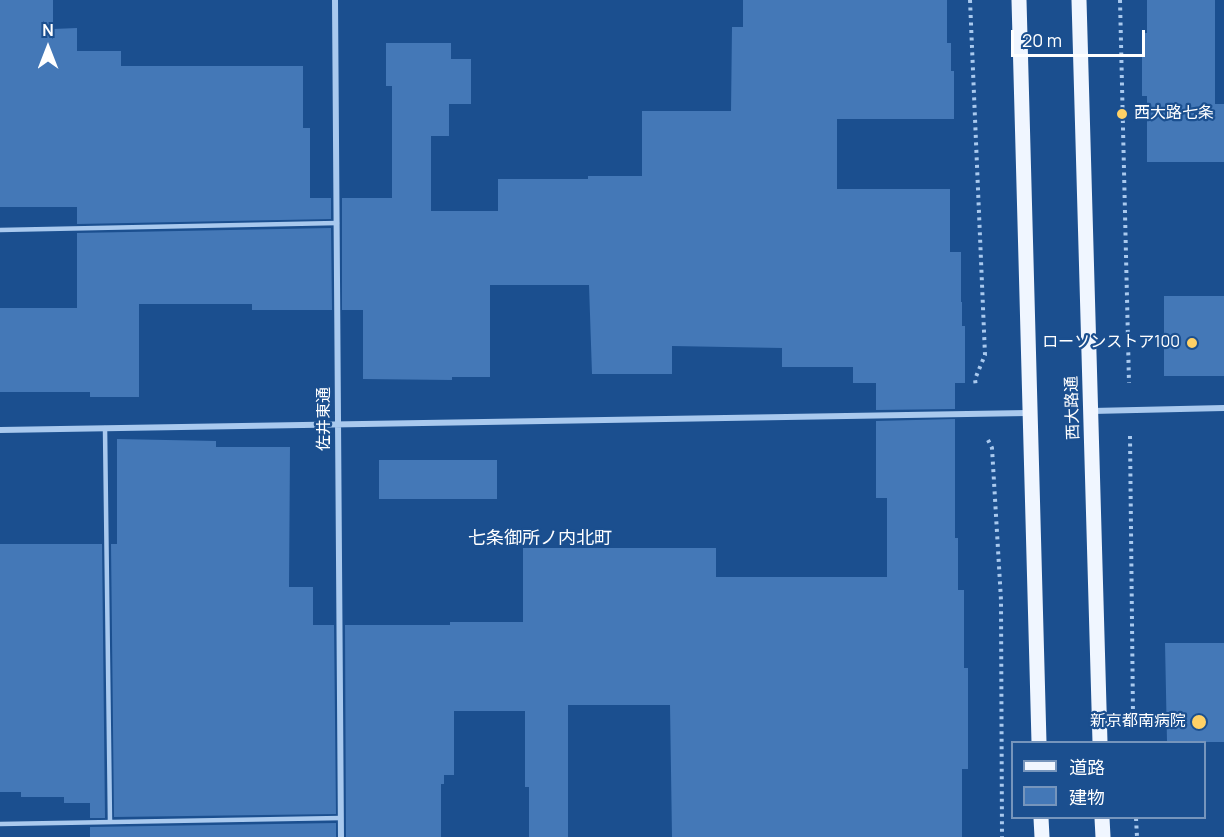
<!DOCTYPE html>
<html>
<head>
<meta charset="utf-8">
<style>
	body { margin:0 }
	#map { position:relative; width:1224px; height:837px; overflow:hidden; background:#1b4f8f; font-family:Manrope,"Noto Sans JP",sans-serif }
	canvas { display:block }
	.legend { position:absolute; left:1011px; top:741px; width:195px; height:78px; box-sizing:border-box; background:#1b4f8f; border:2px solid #7695bc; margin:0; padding:8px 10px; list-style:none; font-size:18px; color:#fff }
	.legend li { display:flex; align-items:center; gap:12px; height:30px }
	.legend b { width:30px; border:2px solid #7695bc }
	.north { position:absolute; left:18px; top:18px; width:60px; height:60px; -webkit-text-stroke:4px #1b4f8f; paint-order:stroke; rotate:0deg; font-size:16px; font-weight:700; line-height:24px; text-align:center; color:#fff }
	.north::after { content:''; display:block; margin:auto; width:21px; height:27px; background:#fff; clip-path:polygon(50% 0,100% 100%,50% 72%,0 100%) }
	.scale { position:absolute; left:1011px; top:30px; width:134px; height:27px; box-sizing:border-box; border:3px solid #fff; border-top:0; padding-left:8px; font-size:18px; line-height:21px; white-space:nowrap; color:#fff; -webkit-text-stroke:4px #1b4f8f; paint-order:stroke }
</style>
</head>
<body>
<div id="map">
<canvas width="1224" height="837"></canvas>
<ul class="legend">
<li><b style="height:8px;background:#f0f6ff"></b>道路</li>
<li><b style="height:16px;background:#4478b7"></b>建物</li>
</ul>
<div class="north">N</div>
<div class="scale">20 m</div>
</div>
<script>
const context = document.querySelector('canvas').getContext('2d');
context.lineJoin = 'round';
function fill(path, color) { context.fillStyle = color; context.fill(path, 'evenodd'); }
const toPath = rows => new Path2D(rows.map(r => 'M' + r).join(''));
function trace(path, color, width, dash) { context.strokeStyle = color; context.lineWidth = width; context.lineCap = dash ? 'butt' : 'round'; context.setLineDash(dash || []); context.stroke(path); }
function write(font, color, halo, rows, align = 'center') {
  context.font = font + ' Manrope,"Noto Sans JP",sans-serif'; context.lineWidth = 4.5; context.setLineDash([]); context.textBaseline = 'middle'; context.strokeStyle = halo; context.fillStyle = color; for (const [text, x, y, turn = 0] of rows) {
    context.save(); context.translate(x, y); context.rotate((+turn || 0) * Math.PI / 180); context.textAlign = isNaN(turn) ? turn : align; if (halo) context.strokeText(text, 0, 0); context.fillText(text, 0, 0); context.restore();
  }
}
fill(toPath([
	[0,0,53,0,53,29,77,28,77,51,121,51,121,66,303,66,303,128,310,128,310,198,331,198,331,219,77,224,77,207,0,207],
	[743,0,947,0,947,43,951,43,951,71,954,71,954,119,837,119,837,189,950,189,950,252,961,252,961,302,962,302,962,326,965,326,965,383,955,383,955,409,876,410,876,383,853,383,853,367,782,367,782,348,672,346,672,374,592,374,589,285,490,285,490,377,452,377,452,380,363,379,363,310,342,310,342,198,392,198,392,86,386,86,386,43,451,43,451,59,471,59,471,104,449,104,449,136,431,136,431,211,498,211,498,179,588,179,588,176,642,176,642,111,731,111,732,27,743,27],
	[1147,0,1215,0,1215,104,1224,104,1224,162,1147,162,1147,96,1142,96,1142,33,1147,33],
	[331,228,332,310,252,310,252,304,139,304,139,397,90,397,90,392,0,392,0,308,77,308,77,233],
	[1164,296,1224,296,1224,376,1164,376],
	[955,419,955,538,958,538,958,590,964,590,964,668,968,668,968,769,962,769,962,837,672,837,670,705,568,705,568,837,529,837,529,787,525,787,525,711,454,711,454,775,444,775,444,784,441,784,441,837,346,837,345,625,450,625,450,622,523,622,523,548,716,548,716,577,887,577,887,498,876,498,876,421],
	[117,439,216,441,216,447,290,447,289,587,313,587,313,625,334,625,336,814,114,817,111,544,117,544],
	[379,460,497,460,497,499,379,499],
	[0,544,102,544,105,818,90,818,90,803,64,803,64,797,21,797,21,792,0,792],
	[1165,643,1224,643,1224,742,1167,742],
	[336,823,336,837,90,837,90,827]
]), '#4478b7');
trace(toPath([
	[970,0,985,355,975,379,976,387],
	[1120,0,1129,383],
	[1130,436,1133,716],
	[988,440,992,448,1001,600,1002,837],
	[1136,818,1137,837]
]), '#a9c9ee', 4, [3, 4.5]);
trace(toPath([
	[0,230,337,223],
	[105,428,110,822],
	[0,824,341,818]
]), '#a9c9ee', 4.5);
trace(toPath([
	[335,0,341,837],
	[1092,411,1224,408],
	[0,430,1028,413]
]), '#a9c9ee', 6);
trace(toPath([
	[1019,0,1039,742],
	[1079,0,1100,742],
	[1041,818,1042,837],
	[1102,818,1103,837]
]), '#f0f6ff', 15);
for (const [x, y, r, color] of [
	[1122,114,6,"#ffd166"],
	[1192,343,6,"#ffd166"],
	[1199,722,8,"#ffd166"]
]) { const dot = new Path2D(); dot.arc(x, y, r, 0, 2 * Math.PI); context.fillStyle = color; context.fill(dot); trace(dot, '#1b4f8f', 2); }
write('16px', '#fff', '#1b4f8f', [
	["西大路七条",1134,114,"left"],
	["ローソンストア100",1180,343],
	["新京都南病院",1186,722]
], 'right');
write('16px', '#fff', '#1b4f8f', [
	["西大路通",1073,408,-92],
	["佐井東通",325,419,-90]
]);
write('18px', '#fff', '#1b4f8f', [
	["七条御所ノ内北町",540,539]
]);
</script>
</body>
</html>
